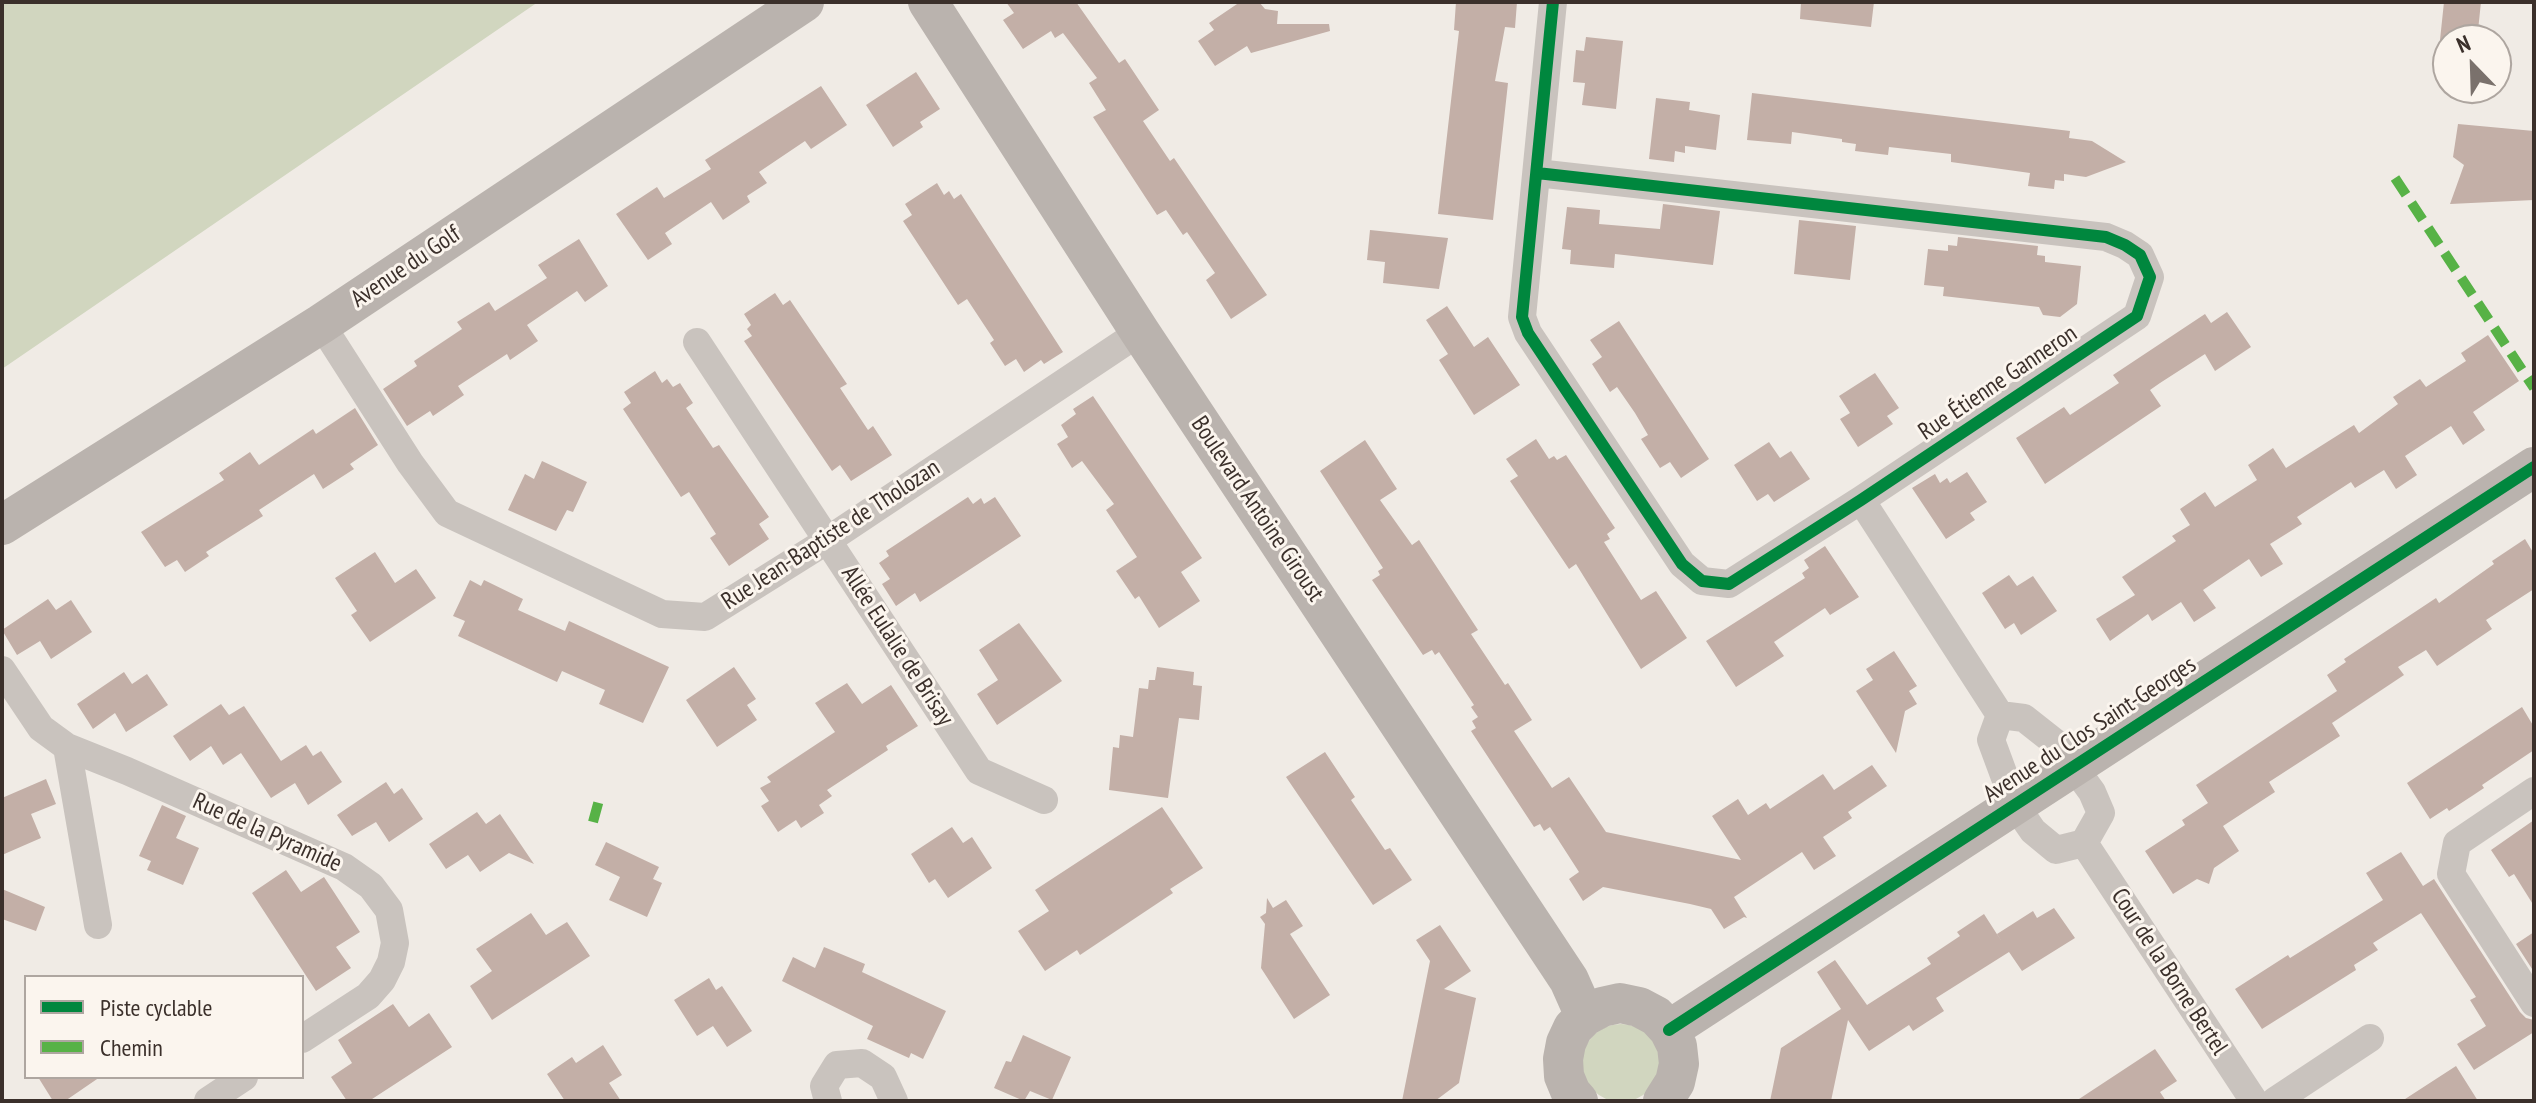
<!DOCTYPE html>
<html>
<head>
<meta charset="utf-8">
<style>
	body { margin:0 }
	#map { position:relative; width:2536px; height:1103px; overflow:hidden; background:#f0ebe5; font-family:"PT Sans Narrow",sans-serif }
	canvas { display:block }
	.frame { position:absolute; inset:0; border:4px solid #3b302b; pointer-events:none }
	.legend { position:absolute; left:24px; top:975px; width:280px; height:104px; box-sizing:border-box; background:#fbf5ee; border:2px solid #aea6a0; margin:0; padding:10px 14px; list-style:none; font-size:24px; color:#3b302b }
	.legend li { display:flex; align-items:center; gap:16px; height:40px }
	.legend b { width:40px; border:2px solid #aea6a0 }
	.north { position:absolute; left:2432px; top:24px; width:80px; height:80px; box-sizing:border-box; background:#fbf5ee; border:2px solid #aea6a0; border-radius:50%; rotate:337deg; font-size:22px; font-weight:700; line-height:32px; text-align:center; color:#3b302b }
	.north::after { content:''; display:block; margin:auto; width:28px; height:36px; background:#7a716c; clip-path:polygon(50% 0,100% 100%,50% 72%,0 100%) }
</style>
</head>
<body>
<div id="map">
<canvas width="2536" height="1103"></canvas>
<div class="frame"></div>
<ul class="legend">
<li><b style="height:10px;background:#00873e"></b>Piste cyclable</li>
<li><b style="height:10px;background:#57b246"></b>Chemin</li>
</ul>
<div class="north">N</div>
</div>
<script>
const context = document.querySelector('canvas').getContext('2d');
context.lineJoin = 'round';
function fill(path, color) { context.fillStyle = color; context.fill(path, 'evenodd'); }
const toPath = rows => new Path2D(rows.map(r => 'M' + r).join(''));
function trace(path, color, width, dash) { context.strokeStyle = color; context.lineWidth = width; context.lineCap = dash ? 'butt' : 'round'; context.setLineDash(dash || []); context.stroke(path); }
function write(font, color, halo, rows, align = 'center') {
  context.font = font + ' "PT Sans Narrow",sans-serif'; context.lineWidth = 6; context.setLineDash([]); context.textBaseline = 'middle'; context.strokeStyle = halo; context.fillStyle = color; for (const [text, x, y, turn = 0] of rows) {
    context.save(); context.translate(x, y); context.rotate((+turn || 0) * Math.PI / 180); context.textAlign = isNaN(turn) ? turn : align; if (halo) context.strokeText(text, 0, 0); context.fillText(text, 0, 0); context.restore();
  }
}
fill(toPath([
	[2,2,538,2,2,369],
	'1582 1063a39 39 0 1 1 78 0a39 39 0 1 1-78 0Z'
]), '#d1d6bf');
fill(toPath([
	[1006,2,1076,2,1119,63,1125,59,1159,110,1143,121,1170,161,1174,158,1267,295,1231,319,1206,280,1215,273,1187,232,1183,235,1166,210,1157,215,1093,117,1106,110,1089,83,1097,78,1063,33,1055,38,1051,31,1023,49,1003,20,1014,13],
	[1240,2,1259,2,1265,9,1278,11,1277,24,1329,24,1330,31,1251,53,1247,46,1215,66,1198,41,1214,30,1209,23],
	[1456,2,1517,2,1515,28,1505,27,1495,81,1508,83,1493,220,1438,214,1459,31,1454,30],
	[1801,2,1874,2,1871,27,1800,19],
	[2444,2,2481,2,2477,40,2440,40],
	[1586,37,1623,41,1616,109,1582,105,1585,83,1573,82,1576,50,1584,51],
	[916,72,940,109,920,122,923,127,893,147,866,105],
	[821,86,847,125,811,149,805,141,759,172,767,183,747,196,750,202,723,220,711,202,665,233,672,244,648,260,616,214,657,187,664,198,711,169,705,160],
	[1752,93,2070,131,2069,138,2092,141,2126,162,2086,177,2064,174,2064,181,2055,180,2054,189,2028,186,2030,173,1951,162,1951,154,1889,147,1888,155,1855,151,1856,144,1842,142,1842,139,1792,132,1791,144,1747,140],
	[1656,98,1690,102,1689,110,1720,115,1716,150,1685,146,1685,153,1675,151,1674,162,1649,159],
	[2458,124,2534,131,2534,200,2450,204,2464,165,2453,157],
	[937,183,944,195,949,191,954,199,961,194,1063,352,1044,364,1041,360,1024,372,1016,359,1005,366,990,343,994,340,967,299,958,305,903,221,912,215,905,204],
	[1663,204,1720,211,1713,265,1615,254,1614,268,1570,264,1571,250,1562,249,1567,207,1600,210,1599,224,1660,229],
	[1799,220,1856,226,1850,280,1794,274],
	[1370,230,1448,238,1439,289,1383,283,1385,262,1367,260],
	[1958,237,2038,246,2037,255,2045,256,2045,262,2081,266,2077,304,2060,317,2043,315,2039,307,1943,296,1944,287,1924,285,1928,249,1948,251,1948,245,1957,246],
	[579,239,608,286,585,302,577,291,527,325,538,341,510,360,507,354,458,386,464,395,433,416,430,411,407,426,383,389,417,366,414,361,462,329,457,322,489,302,495,311,547,278,538,265],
	[775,293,783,305,790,300,847,384,840,388,868,430,873,426,892,455,851,481,840,465,832,471,744,341,752,336,747,329,751,325,744,314],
	[1447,306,1474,347,1488,337,1520,385,1474,415,1439,360,1448,354,1426,320],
	[2227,312,2251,347,2215,371,2205,354,2160,383,2150,390,2161,406,2045,484,2016,438,2064,407,2070,415,2119,383,2113,375,2205,314,2211,323],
	[1619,321,1709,459,1681,478,1670,462,1660,468,1641,439,1648,435,1635,413,1617,387,1610,392,1592,364,1602,357,1590,340],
	[2488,335,2519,381,2473,412,2485,430,2463,445,2451,426,2405,456,2417,475,2396,489,2384,470,2355,488,2351,482,2297,517,2302,524,2270,544,2283,564,2261,577,2249,559,2203,590,2216,608,2194,622,2181,602,2152,621,2148,614,2110,641,2096,619,2135,595,2122,577,2176,541,2172,536,2190,525,2180,509,2205,492,2215,507,2257,480,2248,465,2273,448,2286,468,2354,425,2359,433,2398,404,2393,397,2420,379,2426,387,2466,361,2461,353],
	[655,371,662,383,667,379,673,387,680,383,693,403,686,408,713,448,719,445,769,517,759,524,769,539,729,566,710,538,716,534,689,492,681,497,623,409,631,403,624,392],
	[1875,373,1899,408,1887,416,1893,424,1858,447,1840,419,1850,413,1839,396],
	[1093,396,1202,558,1181,572,1200,601,1159,628,1139,596,1135,599,1116,571,1137,557,1106,510,1114,504,1082,461,1072,468,1057,444,1068,437,1061,425,1076,414,1073,409],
	[355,408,378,445,350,464,354,469,323,489,314,474,259,510,263,516,206,552,209,556,185,572,177,560,165,567,141,532,224,480,219,473,250,452,259,465,313,429,316,434],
	[1536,439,1549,459,1554,456,1557,460,1566,455,1615,528,1607,534,1610,539,1604,542,1641,600,1656,591,1687,638,1641,669,1576,564,1569,569,1510,481,1518,476,1506,459],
	[1365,440,1397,489,1380,500,1412,545,1419,540,1478,630,1471,634,1505,685,1508,683,1532,720,1514,731,1552,788,1569,777,1606,832,1741,860,1712,816,1738,799,1748,815,1766,803,1770,809,1823,774,1834,790,1872,765,1887,786,1848,812,1852,818,1823,837,1836,856,1814,870,1802,852,1734,897,1747,918,1744,917,1724,929,1711,909,1690,904,1603,887,1583,901,1569,879,1579,872,1550,827,1544,831,1540,824,1534,827,1490,760,1471,731,1476,728,1472,721,1478,717,1471,707,1474,705,1439,652,1435,655,1432,650,1423,655,1372,580,1380,575,1378,571,1383,568,1320,471],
	[1769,442,1780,458,1791,451,1810,479,1774,502,1768,494,1757,501,1734,465],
	[542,461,587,482,573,512,567,510,556,531,508,510,525,474,534,479],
	[1967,472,1987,502,1970,513,1975,520,1946,539,1912,488,1935,474,1940,483,1947,478,1950,483],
	[968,497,973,504,981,498,984,504,995,497,1021,536,920,602,915,593,896,606,882,584,890,579,879,563,889,556,886,551],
	[2525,539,2534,554,2534,589,2486,620,2492,629,2437,666,2426,650,2398,667,2404,675,2332,723,2340,736,2269,782,2275,792,2223,826,2239,851,2214,868,2209,884,2197,879,2173,894,2145,851,2185,825,2182,820,2208,803,2196,785,2337,691,2327,675,2346,662,2344,659,2436,598,2439,603,2494,564,2492,561],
	[1825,546,1859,597,1830,615,1825,608,1774,642,1784,656,1736,687,1706,641,1805,578,1802,573,1809,568,1804,560],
	[375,552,395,583,416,569,436,598,370,642,351,615,357,611,335,578],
	[2009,575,2017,586,2033,576,2057,611,2021,635,2014,623,2005,629,1982,593],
	[470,580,481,586,484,580,523,599,518,610,565,631,569,621,669,667,643,723,599,704,605,690,562,671,557,682,458,636,465,621,453,616],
	[48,599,56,610,71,600,92,632,51,659,40,641,17,655,2,630],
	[1019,623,1062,681,997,725,977,694,998,680,979,650],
	[1894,651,1917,686,1909,691,1917,704,1905,711,1896,753,1856,691,1873,680,1866,669],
	[734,667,756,699,747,705,757,720,717,747,686,700],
	[1157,667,1194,672,1193,685,1202,686,1199,720,1179,718,1168,798,1109,790,1113,747,1119,748,1120,735,1133,737,1139,688,1148,689,1149,680,1155,680],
	[124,672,132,684,147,674,168,705,126,732,115,713,93,729,77,704],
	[847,683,862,704,891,685,918,726,886,746,888,750,827,790,832,796,819,805,824,813,801,828,796,820,778,832,761,806,769,801,760,788,771,782,767,777,835,732,815,703],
	[221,704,229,715,244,706,281,761,306,745,313,756,321,751,342,782,308,805,295,783,271,798,241,753,223,765,211,746,190,761,173,736],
	[2522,707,2534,727,2534,750,2482,785,2484,788,2472,796,2449,811,2447,808,2430,819,2407,783],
	[1325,752,1355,797,1351,800,1385,850,1390,848,1412,880,1373,905,1286,777],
	[46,779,56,804,31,814,41,838,2,855,2,798],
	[386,782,394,794,402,788,423,819,389,842,376,822,352,836,337,815],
	[162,805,186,816,176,838,199,848,183,885,147,870,151,861,139,856],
	[1162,807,1203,868,1170,889,1173,893,1080,955,1077,950,1045,971,1018,931,1049,911,1035,890],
	[477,812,486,824,500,814,534,864,509,853,480,872,468,855,446,869,429,844],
	[2534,820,2534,906,2514,874,2509,877,2491,850],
	[952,827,963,843,972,837,992,868,948,898,935,879,929,883,911,854],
	[606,842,659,867,653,879,662,883,647,917,609,900,620,877,595,865],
	[2401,852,2423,886,2434,879,2520,1012,2526,1018,2534,1020,2534,1032,2474,1070,2457,1044,2486,1026,2470,1000,2476,997,2421,913,2373,943,2378,950,2354,965,2356,970,2262,1029,2235,989,2288,955,2290,958,2383,900,2366,873],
	[286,870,301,892,324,877,360,932,336,947,351,968,316,991,252,893],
	[2,889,45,907,36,931,2,919],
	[1267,898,1273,908,1286,900,1303,926,1290,934,1330,995,1294,1019,1261,968,1265,924,1260,917,1266,913],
	[2054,908,2075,938,2022,971,2009,952,1936,998,1944,1011,1913,1031,1909,1025,1869,1051,1848,1020,1831,1101,1770,1101,1781,1048,1841,1009,1817,972,1835,960,1867,1005,1931,964,1927,958,1960,936,1957,932,1984,914,2002,942,1997,934,2033,911,2037,918],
	[531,913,546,935,567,922,590,956,492,1020,470,986,492,971,476,949],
	[1440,925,1471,971,1444,989,1476,998,1459,1083,1435,1101,1402,1101,1430,961,1416,940],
	[2534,932,2534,972,2516,944],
	[824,947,865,964,862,972,946,1011,923,1059,911,1053,909,1058,867,1039,873,1026,782,981,793,957,815,968],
	[709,978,716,990,722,986,752,1031,727,1047,713,1026,697,1036,674,1000],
	[393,1004,409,1027,429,1013,452,1047,369,1101,347,1101,331,1077,352,1063,338,1040],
	[1023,1035,1071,1057,1052,1100,1030,1091,1024,1101,994,1088,1006,1061,1011,1062],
	[603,1045,622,1075,609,1083,621,1101,565,1101,547,1074,572,1057,576,1063],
	[2155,1049,2177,1081,2160,1092,2166,1101,2076,1101],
	[2456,1066,2478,1101,2402,1101],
	[38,1077,100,1077,65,1101,53,1101]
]), '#c3afa7');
trace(toPath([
	[1537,173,2106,237,2125,245,2140,255,2150,277,2137,316,1861,500,1729,584,1702,581,1682,564,1528,333,1522,317,1553,2],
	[321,324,410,463,447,513,662,614,705,617,828,540,1140,332],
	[697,342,979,771,1044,800],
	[1861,500,2000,715],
	[2,670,41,728,67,747,127,771,344,867,371,886,389,910,395,943,391,962,382,980,368,996,302,1039],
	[2000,715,2024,718,2057,744,2092,792,2101,813,2084,843,2056,850,2033,831,2015,805,1991,740,2000,715],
	[67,747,98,925],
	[2534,791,2457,843,2451,874,2534,1003],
	[2084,843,2254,1101],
	[208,1101,244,1077],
	[828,1101,824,1086,837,1065,862,1063,883,1077,894,1101],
	[2275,1101,2370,1038]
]), '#c9c3be', 28);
trace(toPath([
	[928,2,1140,332,1569,980,1585,1016],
	[2,525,321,324,804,2],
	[1669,1030,2534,467],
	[1578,1101,1571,1093,1564,1076,1563,1059,1566,1043,1573,1028,1585,1016,1602,1007,1620,1003,1639,1007,1656,1016,1669,1030,1677,1046,1679,1064,1675,1082,1663,1101]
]), '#bab3ae', 40);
trace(toPath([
	[2395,178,2534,388],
	[593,822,599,800]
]), '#57b246', 10, [20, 10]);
trace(toPath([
	[1537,173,2106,237,2125,245,2140,255,2150,277,2137,316,1861,500,1729,584,1702,581,1682,564,1528,333,1522,317,1553,2],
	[1669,1030,2534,467]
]), '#00873e', 12);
write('24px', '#3b302b', '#fbf5ee', [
	["Avenue du Golf",406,267,-34],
	["Rue Étienne Ganneron",1998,383,-34],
	["Boulevard Antoine Giroust",1257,509,56],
	["Rue Jean-Baptiste de Tholozan",831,535,-33],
	["Allée Eulalie de Brisay",897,646,57],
	["Avenue du Clos Saint-Georges",2090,730,-33],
	["Rue de la Pyramide",267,833,24],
	["Cour de la Borne Bertel",2169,972,57]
]);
</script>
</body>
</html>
